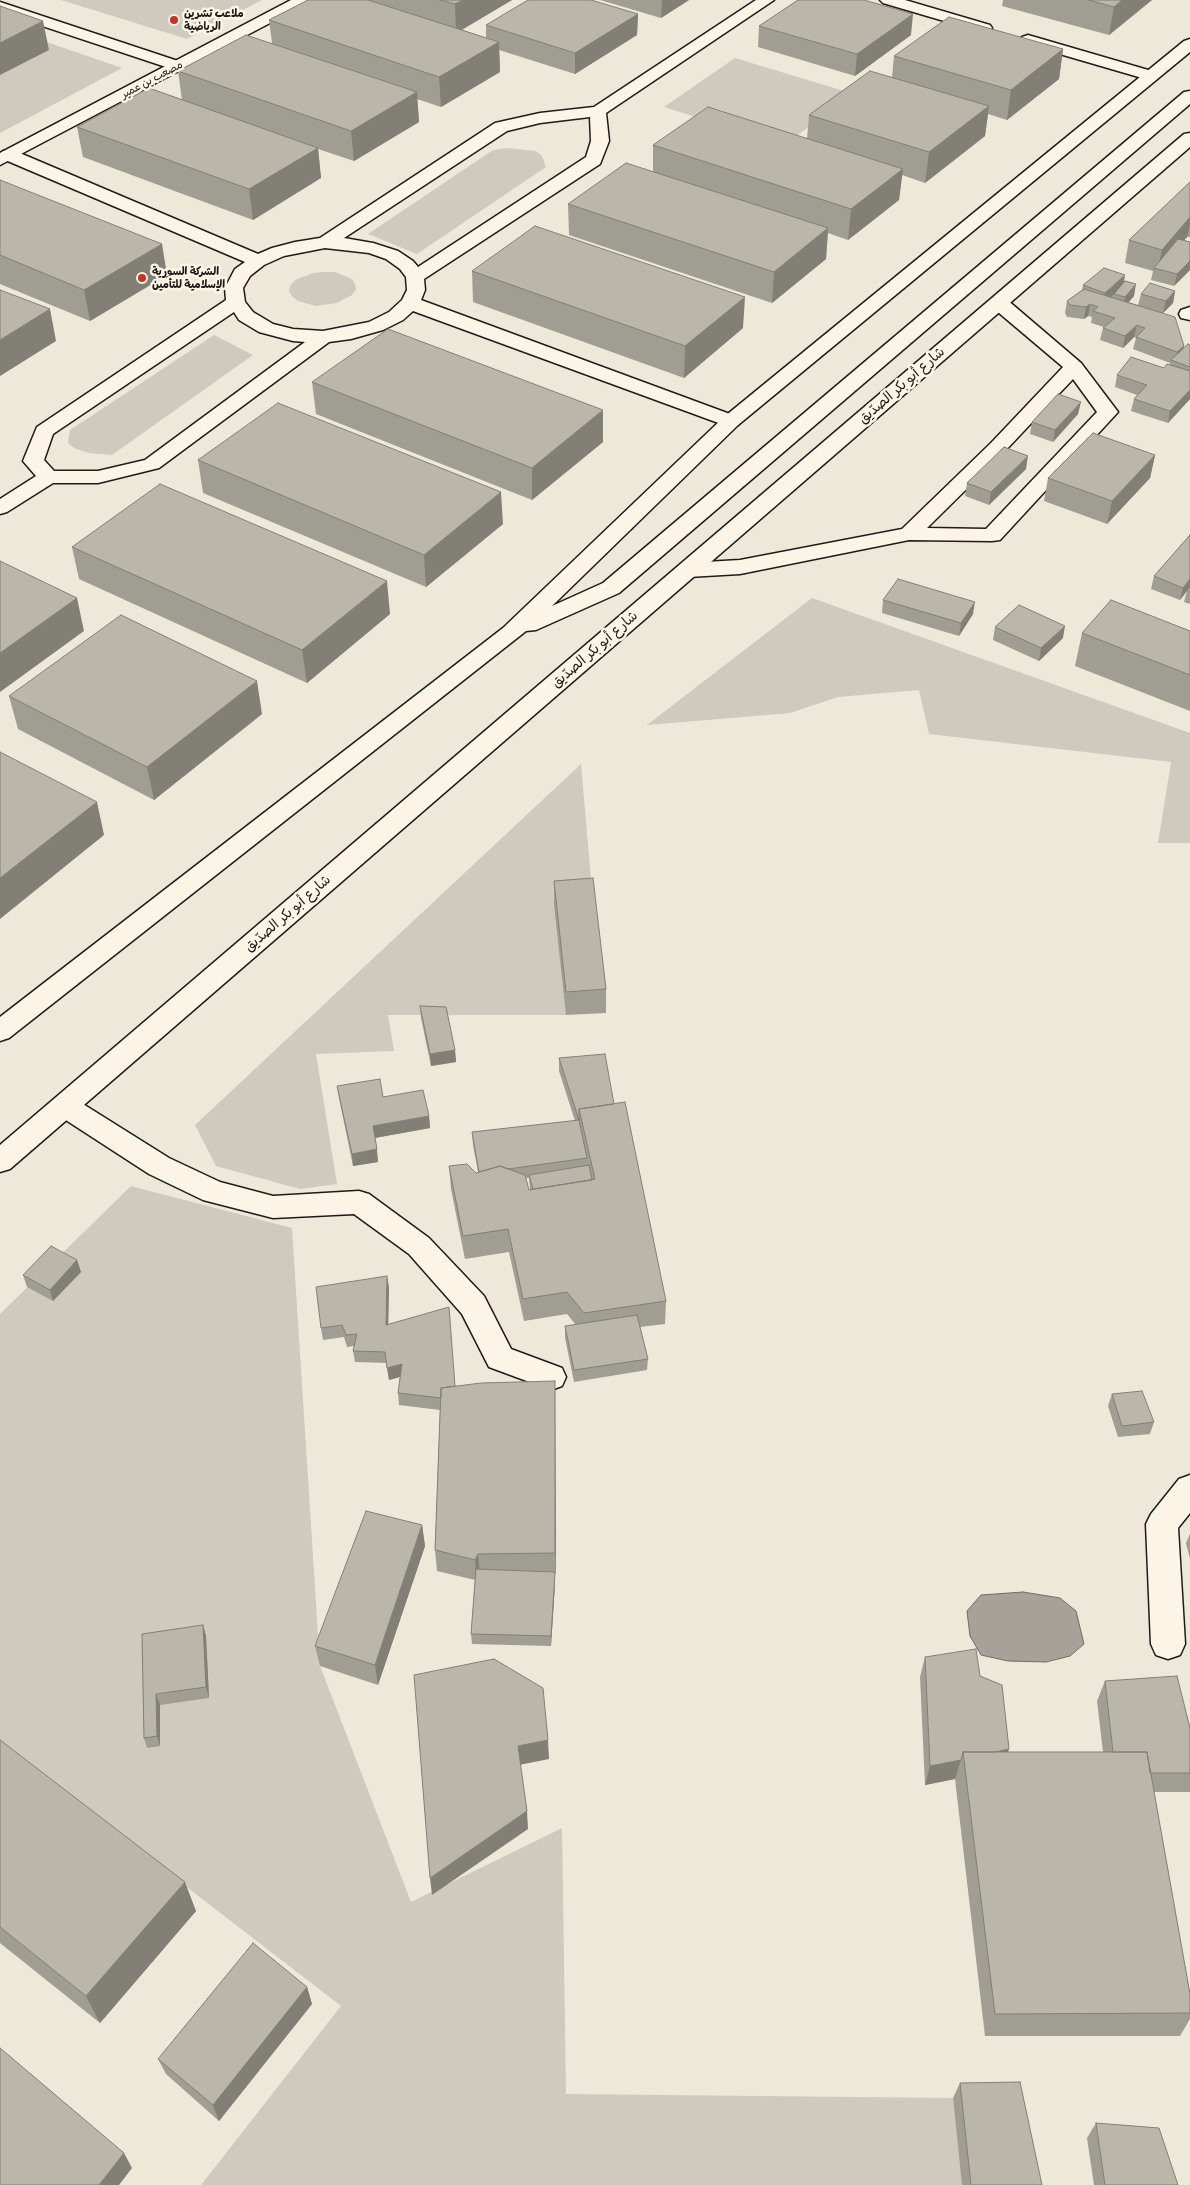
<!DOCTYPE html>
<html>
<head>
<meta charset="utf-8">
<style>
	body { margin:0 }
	canvas { display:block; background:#eee8d9 }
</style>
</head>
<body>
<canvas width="1190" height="2185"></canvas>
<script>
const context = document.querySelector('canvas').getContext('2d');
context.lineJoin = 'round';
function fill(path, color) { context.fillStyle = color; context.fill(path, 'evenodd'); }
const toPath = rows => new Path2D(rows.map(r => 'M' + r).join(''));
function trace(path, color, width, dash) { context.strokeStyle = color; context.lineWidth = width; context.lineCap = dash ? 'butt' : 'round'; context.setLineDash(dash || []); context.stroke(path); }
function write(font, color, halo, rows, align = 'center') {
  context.font = font + ' Pangolin,"Playpen Sans Arabic",sans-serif'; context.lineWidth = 5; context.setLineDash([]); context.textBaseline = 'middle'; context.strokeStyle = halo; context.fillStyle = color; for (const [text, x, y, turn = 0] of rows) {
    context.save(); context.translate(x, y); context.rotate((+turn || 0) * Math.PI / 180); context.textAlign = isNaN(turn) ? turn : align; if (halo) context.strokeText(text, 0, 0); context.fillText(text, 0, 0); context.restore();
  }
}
fill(toPath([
	[61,0,262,0,187,39],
	[0,26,122,68,0,133],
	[735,58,854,94,784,145,664,107],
	[507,148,536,151,542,156,546,167,417,254,368,234,493,150],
	[324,272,335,272,352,279,355,284,356,290,352,295,337,303,316,306,298,301,292,296,289,291,290,286,295,280,313,273],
	[214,335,253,355,112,455,89,453,74,448,68,443,70,430],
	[812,598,1190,733,1190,843,1158,843,1171,762,929,734,919,690,838,697,790,713,647,725],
	[581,764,593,902,566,1015,388,1015,394,1051,316,1054,337,1184,300,1189,216,1166,195,1125],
	[131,1186,292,1228,320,1666,411,1902,562,1828,566,2094,953,2098,963,2185,201,2185,341,2006,0,1743,0,1314]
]), '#cfcabd');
const water = toPath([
	[1023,1592,1060,1598,1076,1611,1084,1644,1070,1656,1046,1662,1008,1661,981,1655,970,1636,967,1611,981,1595,1023,1592]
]);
fill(water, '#a7a299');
trace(water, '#6f6c67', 1);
const minor = toPath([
	[756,0,774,0,606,113,609,141,600,164,424,279,425,290,421,300,738,417,741,421,738,425,731,427,724,425,413,311,403,320,383,330,351,339,329,342,159,468,98,483,53,483,7,512,0,514,0,499,36,476,23,461,37,427,226,300,225,288,235,269,245,262,3,159,0,155,3,151,15,151,258,254,272,248,295,242,320,238,495,123,540,113,594,107,756,0],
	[590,117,591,141,586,157,418,267,413,261,398,251,373,243,344,238,507,131,540,123,590,117],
	[325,248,369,253,386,259,400,269,406,277,407,290,402,300,389,312,369,322,323,331,293,329,273,324,253,312,245,302,243,288,250,276,264,265,284,256,325,248],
	[234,312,239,320,259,332,293,341,305,342,145,460,98,471,54,471,44,460,53,434,234,312],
	[880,0,905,0,990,25,992,28,990,31,984,33,978,31,883,3,880,0],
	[0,2,184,63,186,66,184,69,172,69,0,12,0,2],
	[1028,35,1155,72,1157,75,1155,78,1149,80,1022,43,1020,40,1022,37,1028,35],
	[999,297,1006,299,1081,363,1118,412,1000,540,992,541,909,540,740,574,688,577,680,575,677,570,680,565,688,563,740,560,902,529,991,443,1063,367,992,307,990,303,992,299,999,297],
	[1073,379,1097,412,986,529,927,528,1005,451,1073,379],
	[1190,307,1190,320,1181,318,1179,314,1181,310,1190,307],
	[65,1096,75,1099,169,1158,220,1182,273,1196,359,1191,369,1194,429,1238,484,1296,511,1349,562,1368,566,1377,562,1386,551,1390,489,1367,462,1314,409,1254,354,1214,273,1218,203,1200,149,1174,55,1113,51,1106,55,1099,65,1096],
	[1190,1475,1190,1513,1178,1528,1185,1644,1180,1655,1168,1659,1156,1655,1151,1644,1146,1524,1151,1514,1179,1479,1190,1475]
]);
const major = toPath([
	[291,0,311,0,308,3,0,165,0,153,291,0],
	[1190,39,1190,52,738,425,552,606,603,583,1184,92,1190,91,1190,104,619,593,536,630,526,631,9,1038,0,1041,0,1017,503,628,724,417,1184,41,1190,39],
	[1190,133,1190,147,10,1169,0,1172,0,1145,1184,134,1190,133]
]);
trace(minor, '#1c1c1c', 3);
trace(major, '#1c1c1c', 3);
fill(minor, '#fcf5e5');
fill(major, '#fcf5e5');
fill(toPath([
	[308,0,512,0,462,30,486,38,486,25,638,14,637,35,575,74,499,50,500,72,441,107,417,99,419,122,354,161,318,149,321,178,253,220,83,157,77,127,182,100,178,71,272,43,269,20],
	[600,0,689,0,661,18],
	[1003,0,1152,0,1109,35,1002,6],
	[759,26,911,35,855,76,758,47],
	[1063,49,1059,79,1007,120,988,114,985,136,925,183,902,175,899,200,848,240,828,233,826,259,772,303,569,235,568,204,653,172,653,145,807,139,809,115,892,77,894,56],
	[0,180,167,275,90,321,0,284],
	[1190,182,1190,237,1187,237,1184,240,1190,242,1190,270,1174,286,1151,280,1153,271,1125,263,1129,240],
	[472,271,743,328,684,378,473,302],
	[1083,285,1134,296,1128,302,1138,305,1141,294,1175,291,1173,303,1163,313,1184,346,1184,349,1190,345,1190,399,1168,423,1131,411,1134,399,1137,395,1115,387,1117,375,1164,368,1170,365,1170,363,1133,349,1136,338,1134,337,1123,348,1100,340,1103,328,1104,327,1091,323,1092,317,1088,316,1084,319,1067,317,1065,313,1067,301,1082,290],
	[312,382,603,442,532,500,316,414],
	[1078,414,1053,442,1030,434,1032,422],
	[1155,455,1150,478,1107,524,1044,501,1048,478],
	[198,460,503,524,426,587,203,493],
	[1026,469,989,505,965,496,967,483],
	[1190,535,1190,604,1184,602,1187,591,1180,600,1151,589,1154,576],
	[72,547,390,614,307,683,79,579],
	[883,600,973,614,959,636,882,613],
	[995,627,1063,638,1039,661,993,640],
	[1190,631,1190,711,1075,666,1082,633],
	[9,696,262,714,154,800,18,729],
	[554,881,606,989,606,1013,566,1015,554,905],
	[420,1006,455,1050,456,1062,431,1066,421,1018],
	[559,1058,614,1104,666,1301,665,1324,640,1327,648,1359,647,1370,574,1382,565,1338,565,1326,576,1325,567,1314,524,1321,509,1252,465,1259,451,1189,449,1166,476,1173,478,1172,473,1145,472,1132,575,1121,559,1071],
	[526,1178,529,1178,530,1190,529,1190],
	[337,1086,383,1097,429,1116,430,1128,375,1138,378,1162,353,1166,339,1098],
	[77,1260,81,1272,53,1301,27,1287,23,1275],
	[389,1287,388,1325,456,1386,555,1381,556,1574,555,1574,555,1583,551,1646,472,1644,471,1634,475,1580,437,1571,435,1550,440,1410,399,1405,398,1393,400,1377,389,1380,387,1363,355,1362,353,1351,354,1346,347,1347,344,1337,323,1340,321,1328],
	[1112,1394,1154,1422,1150,1434,1118,1437,1108,1406],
	[422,1525,425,1546,378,1685,320,1666,315,1646],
	[1190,1534,1190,1559,1186,1543],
	[203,1625,206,1636,209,1698,160,1705,160,1746,147,1748,144,1738,142,1634],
	[925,1657,980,1676,1008,1752,1103,1752,1097,1701,1105,1681,1190,1728,1190,1792,1154,1792,1190,1994,1190,2019,1180,2036,985,2036,955,1779,925,1785,920,1677],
	[0,1740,196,1911,100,2023,0,1943],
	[307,1987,312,2004,219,2121,166,2074,158,2059],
	[960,2083,1042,2185,962,2185,953,2098],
	[1096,2123,1178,2185,1094,2185,1087,2138]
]), '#a09d92');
fill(toPath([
	[463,0,512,0,456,33,455,4],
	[662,0,689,0,661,18],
	[1122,0,1152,0,1109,35,1114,7],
	[638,14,637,35,575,74,575,53],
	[913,14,911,35,855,76,857,54],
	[43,21,49,50,0,75,0,43],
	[499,42,500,72,441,107,439,77],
	[1063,49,1059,79,1007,120,1011,90],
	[417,92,419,122,354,161,351,131],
	[989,106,985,136,925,183,929,152],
	[318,148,321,178,253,220,249,189],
	[903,169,899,200,848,240,851,209],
	[1190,217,1190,225,1187,237,1160,269,1158,269,1162,250],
	[828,228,826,259,772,303,774,272],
	[162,244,167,275,90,321,84,290],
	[1190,261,1190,270,1174,286,1177,274],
	[1125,275,1123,287,1114,294,1103,305,1105,293],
	[1136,284,1134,296,1123,309,1125,297],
	[1175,291,1173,303,1163,313,1166,301],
	[745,297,743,328,684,378,685,346],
	[1090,304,1088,316,1084,319,1086,307],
	[50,309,56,341,0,376,0,340],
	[1137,325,1134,337,1123,348,1125,336],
	[1184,346,1182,358,1175,362,1177,352],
	[1190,390,1190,399,1168,423,1170,411],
	[1081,402,1078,414,1053,442,1055,430],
	[603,410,603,442,532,500,532,468],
	[1155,455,1150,478,1107,524,1112,501],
	[1028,456,1026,469,989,505,991,492],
	[501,492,503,524,426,587,424,555],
	[1190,579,1190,588,1187,590,1187,591,1180,600,1183,588],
	[387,581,390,614,307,683,302,650],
	[77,598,84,631,0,692,0,653],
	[975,602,973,614,959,636,961,623],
	[1065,626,1063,638,1039,661,1041,648],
	[257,681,262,714,154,800,147,767],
	[97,802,104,835,0,919,0,878],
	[455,1050,456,1062,431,1066,430,1054],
	[429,1116,430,1128,374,1138,373,1126],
	[377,1149,378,1162,353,1166,352,1154],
	[77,1260,81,1272,53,1301,50,1290],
	[387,1276,389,1287,388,1337,386,1325],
	[402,1364,403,1376,389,1380,387,1368],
	[555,1381,555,1403,556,1574,555,1553],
	[422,1525,425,1546,378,1685,375,1665],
	[478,1554,480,1575,477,1580,475,1560],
	[555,1572,555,1583,551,1646,551,1636],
	[203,1625,206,1636,209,1698,206,1687],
	[156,1694,160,1705,160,1746,157,1736],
	[548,1740,549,1759,519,1765,518,1746],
	[1009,1749,1003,1768,964,1759],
	[961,1760,955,1779,925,1785,930,1766],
	[527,1811,528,1829,432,1895,430,1878],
	[185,1882,196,1911,100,2023,86,1996],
	[307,1987,312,2004,219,2121,213,2105],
	[124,2153,132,2168,119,2185,99,2185]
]), '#827f77');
const building = toPath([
	[308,0,368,0,499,42,439,77,269,20,308,0],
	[440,0,463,0,455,4,440,0],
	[528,0,591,0,638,14,575,53,486,25,528,0],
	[798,0,864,0,913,14,857,54,759,26,798,0],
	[1089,0,1122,0,1114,7,1089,0],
	[0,6,43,21,0,43,0,6],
	[949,17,1063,49,1011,90,894,56,949,17],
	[246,35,417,92,351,131,178,71,246,35],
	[870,71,989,106,929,152,809,115,870,71],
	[149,88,318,148,249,189,77,127,149,88],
	[708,107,903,169,851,209,653,145,708,107],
	[626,163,828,228,774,272,568,204,626,163],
	[0,180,162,244,84,290,0,255,0,180],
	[1190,182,1190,217,1162,250,1129,240,1190,182],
	[535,226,745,297,685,346,472,271,535,226],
	[1178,239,1190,242,1190,261,1177,274,1154,268,1178,239],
	[1104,268,1125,275,1105,293,1083,285,1104,268],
	[1125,281,1136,284,1125,297,1114,294,1125,281],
	[1150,283,1175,291,1166,301,1141,294,1150,283],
	[1084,289,1175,317,1184,346,1177,352,1136,337,1145,328,1137,325,1125,336,1103,328,1115,318,1093,311,1098,307,1090,304,1086,307,1070,305,1067,301,1084,289],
	[0,290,50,309,0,340,0,290],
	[388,329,603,410,532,468,312,382,388,329],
	[1188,344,1190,345,1190,367,1171,360,1188,344],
	[1131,357,1164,368,1167,364,1190,371,1190,390,1170,411,1134,399,1147,385,1117,375,1131,357],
	[1058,394,1081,402,1055,430,1032,422,1058,394],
	[278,403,501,492,424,555,198,460,278,403],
	[1093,433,1155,455,1112,501,1048,478,1093,433],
	[1004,447,1028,456,991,492,967,483,1004,447],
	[160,484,387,581,302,650,72,547,160,484],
	[1190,535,1190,579,1183,588,1154,576,1190,535],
	[0,561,77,598,0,653,0,561],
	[898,579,975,602,961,623,883,600,898,579],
	[1111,600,1190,631,1190,675,1082,633,1111,600],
	[1019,605,1065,626,1041,648,995,627,1019,605],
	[121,615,257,681,147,767,9,696,121,615],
	[0,752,97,802,0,878,0,752],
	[593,878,606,989,566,992,554,881,593,878],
	[420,1006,446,1007,455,1050,430,1054,420,1006],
	[605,1054,614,1104,579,1109,579,1120,559,1058,605,1054],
	[380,1079,383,1097,423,1090,429,1116,373,1126,377,1149,352,1154,337,1086,380,1079],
	[625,1102,666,1301,584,1313,567,1292,523,1299,508,1229,463,1236,449,1166,467,1164,476,1173,500,1166,525,1175,529,1190,595,1179,579,1109,625,1102],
	[579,1120,587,1158,508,1169,500,1166,479,1172,472,1132,579,1120],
	[589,1165,592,1180,533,1189,529,1175,589,1165],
	[51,1246,77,1260,50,1290,23,1275,51,1246],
	[387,1276,386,1325,449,1307,455,1386,441,1388,441,1398,398,1393,402,1364,387,1368,385,1352,353,1351,357,1334,346,1335,342,1325,321,1328,316,1287,387,1276],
	[637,1315,648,1359,574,1370,565,1326,637,1315],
	[555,1381,555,1553,478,1554,475,1560,435,1550,441,1388,481,1383,555,1381],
	[1142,1391,1154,1422,1122,1426,1112,1394,1142,1391],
	[366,1511,422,1525,375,1665,315,1646,366,1511],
	[476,1569,555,1572,551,1636,471,1634,476,1569],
	[203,1625,206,1687,156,1694,157,1736,144,1738,142,1634,203,1625],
	[976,1649,980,1676,1002,1685,1009,1749,995,1752,963,1752,961,1760,930,1766,925,1657,976,1649],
	[494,1659,543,1688,548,1740,518,1746,527,1811,430,1878,414,1675,494,1659],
	[1177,1676,1190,1728,1190,1773,1150,1773,1147,1752,1113,1752,1105,1681,1177,1676],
	[0,1740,185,1882,86,1996,0,1927,0,1740],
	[963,1752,1147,1752,1190,1994,1190,2013,995,2014,963,1752],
	[253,1943,307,1987,213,2105,158,2059,253,1943],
	[0,2048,124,2153,99,2185,0,2185,0,2048],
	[1020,2082,1042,2185,971,2185,960,2083,1020,2082],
	[1096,2123,1159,2128,1178,2185,1105,2185,1096,2123]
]);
fill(building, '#bab6aa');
trace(building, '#827f77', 1);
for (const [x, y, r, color] of [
	[174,20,5,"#c8321e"],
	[142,278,5,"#c8321e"]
]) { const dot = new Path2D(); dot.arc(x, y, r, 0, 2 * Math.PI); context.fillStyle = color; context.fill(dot); trace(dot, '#fcf5e5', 2); }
write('bold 11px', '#1c1c1c', '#fcf5e5', [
	["ملاعب تشرين",184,14],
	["الرياضية",184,27],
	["الشركة السورية",152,272],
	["الإسلامية للتأمين",152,285]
], 'left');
write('11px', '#1c1c1c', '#fcf5e5', [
	["مصعب بن عمير",152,80,-28]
]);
write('14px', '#1c1c1c', '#fcf5e5', [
	["شارع أبو بكر الصدّيق",902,386,-41],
	["شارع أبو بكر الصدّيق",595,650,-41],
	["شارع أبو بكر الصدّيق",288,914,-41]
]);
</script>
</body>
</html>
